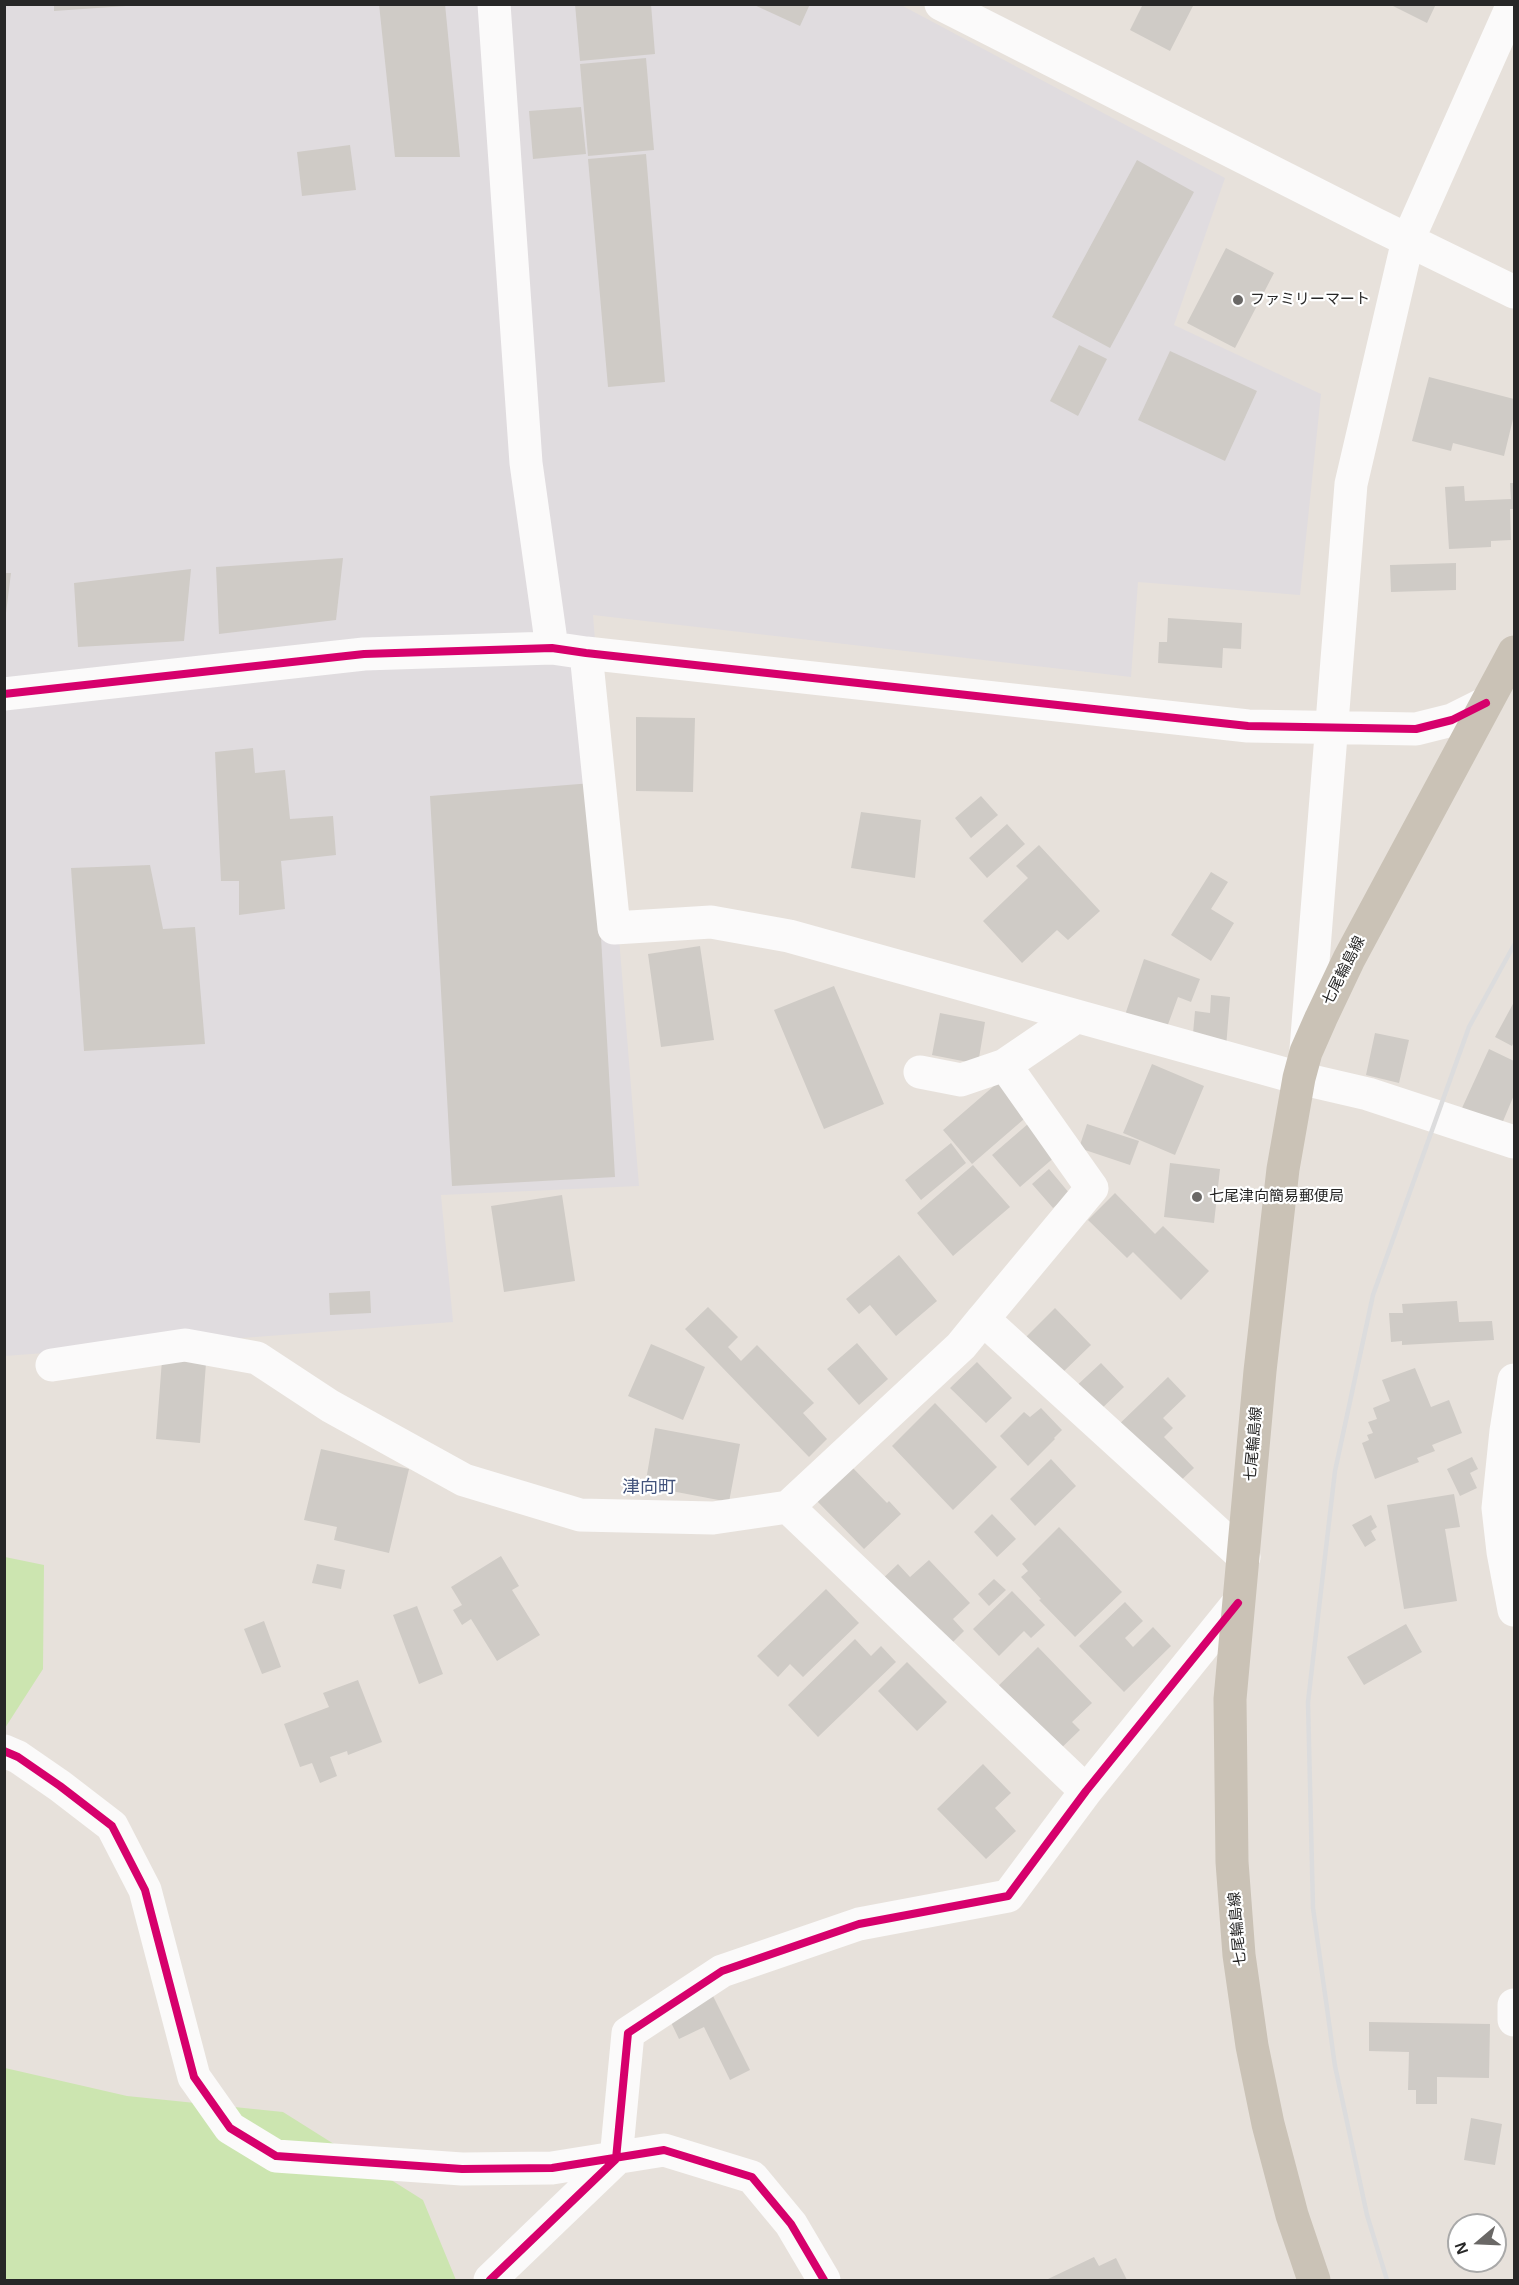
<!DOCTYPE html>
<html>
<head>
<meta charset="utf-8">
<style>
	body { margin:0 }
	#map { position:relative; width:1519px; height:2285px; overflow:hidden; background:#e7e1db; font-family:Helvetica,sans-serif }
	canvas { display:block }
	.frame { position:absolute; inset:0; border:6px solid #272727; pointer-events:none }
	.north { position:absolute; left:1447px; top:2213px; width:60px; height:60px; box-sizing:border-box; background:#fff; border:2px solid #a9a9a9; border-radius:50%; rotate:251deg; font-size:16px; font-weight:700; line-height:24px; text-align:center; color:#272727 }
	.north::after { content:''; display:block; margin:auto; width:21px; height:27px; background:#6a6866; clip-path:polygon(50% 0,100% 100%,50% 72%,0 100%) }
</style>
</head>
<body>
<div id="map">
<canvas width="1519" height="2285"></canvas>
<div class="frame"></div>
<div class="north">N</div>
</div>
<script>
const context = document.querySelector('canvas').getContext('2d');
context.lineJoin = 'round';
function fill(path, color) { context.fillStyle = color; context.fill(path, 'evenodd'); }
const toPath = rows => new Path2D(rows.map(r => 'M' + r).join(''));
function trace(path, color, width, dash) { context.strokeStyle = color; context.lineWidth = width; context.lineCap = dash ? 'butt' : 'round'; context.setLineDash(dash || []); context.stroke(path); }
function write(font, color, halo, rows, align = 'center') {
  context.font = font + ' Helvetica,"Noto Sans JP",sans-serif'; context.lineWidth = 4.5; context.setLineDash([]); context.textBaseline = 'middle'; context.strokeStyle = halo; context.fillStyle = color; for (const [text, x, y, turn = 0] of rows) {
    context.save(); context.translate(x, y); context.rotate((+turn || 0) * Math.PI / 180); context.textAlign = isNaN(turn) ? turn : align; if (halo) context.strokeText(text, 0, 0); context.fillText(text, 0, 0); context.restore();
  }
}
fill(toPath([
	[5,5,901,5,1225,178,1174,325,1321,394,1300,595,1138,582,1131,677,593,615,639,1186,441,1195,453,1322,5,1356]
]), '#e0dcdf');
fill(toPath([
	[5,1557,44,1565,43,1669,5,1728],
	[5,2068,127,2096,283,2112,423,2200,456,2280,5,2280]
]), '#cce5b0');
fill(toPath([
	[54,4,126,4,126,6,54,11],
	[379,4,445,4,460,157,395,157],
	[575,4,651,4,655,54,580,61],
	[752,4,810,4,800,26],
	[1143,4,1194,4,1170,51,1130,30],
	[1389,4,1436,4,1427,23],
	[646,58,654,150,588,156,580,64],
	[581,107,586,154,533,159,529,111],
	[350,145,356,190,302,196,297,152],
	[646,154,665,382,608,387,588,159],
	[1137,160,1194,192,1110,348,1052,317],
	[1226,248,1274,273,1235,348,1187,323],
	[1079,345,1107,359,1078,416,1050,401],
	[1170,351,1257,391,1225,461,1138,420],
	[1429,377,1514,399,1514,415,1504,456,1453,443,1451,451,1412,441],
	[1510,483,1514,483,1514,509,1510,509,1511,540,1491,541,1491,547,1449,549,1445,487,1464,486,1465,501,1511,499],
	[343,558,336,620,219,634,216,567],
	[1456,563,1456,590,1391,592,1390,565],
	[191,569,184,641,78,647,74,583],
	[4,573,11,573,6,613,4,613],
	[1168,618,1242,623,1241,649,1223,648,1222,668,1158,663,1159,642,1167,642],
	[636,717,695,718,693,792,636,791],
	[253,748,255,773,285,770,290,819,333,816,336,855,281,861,285,909,239,915,239,881,221,881,215,752],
	[592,783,615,1177,452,1186,430,796],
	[981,796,998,815,971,838,955,818],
	[861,812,921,820,915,878,851,868],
	[1007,824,1025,844,987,878,969,858],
	[1039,845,1100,911,1068,940,1057,930,1022,963,983,921,1028,878,1016,866],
	[150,865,163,929,195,927,205,1044,84,1051,71,868],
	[1211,872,1228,882,1211,909,1234,923,1211,961,1171,935],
	[700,946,714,1040,661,1047,648,954],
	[1144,959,1200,979,1191,1002,1178,997,1166,1030,1125,1015],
	[834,986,884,1104,824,1129,774,1010],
	[1211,995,1230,997,1226,1048,1192,1045,1195,1011,1210,1013],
	[1514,1002,1514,1042,1512,1046,1495,1037],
	[940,1013,985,1022,978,1064,932,1055],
	[1375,1033,1409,1040,1399,1083,1366,1075],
	[1489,1049,1514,1061,1514,1095,1501,1126,1462,1108],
	[1152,1064,1204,1086,1175,1155,1123,1133],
	[1002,1079,1031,1113,972,1164,943,1130],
	[1036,1117,1064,1149,1020,1187,992,1155],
	[1087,1124,1139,1141,1130,1165,1079,1148],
	[951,1143,966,1163,921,1200,905,1180],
	[1170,1163,1220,1169,1214,1223,1164,1217],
	[973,1165,1010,1207,953,1256,917,1213],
	[1049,1169,1070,1194,1053,1208,1032,1184],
	[1115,1193,1155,1234,1163,1226,1209,1271,1181,1300,1133,1252,1127,1258,1088,1220],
	[562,1195,575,1281,504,1292,491,1206],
	[899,1255,937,1301,896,1336,870,1305,859,1314,846,1299],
	[370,1291,371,1313,330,1315,329,1293],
	[1457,1301,1459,1322,1492,1321,1494,1340,1402,1345,1402,1341,1391,1342,1389,1313,1403,1313,1402,1304],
	[708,1307,738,1337,728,1347,741,1361,757,1345,814,1403,803,1413,827,1439,809,1457,685,1329],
	[1055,1308,1091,1345,1061,1374,1026,1337],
	[857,1343,888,1379,859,1405,827,1369],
	[651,1344,705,1367,683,1420,628,1396],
	[162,1360,206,1363,200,1443,156,1439],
	[977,1362,1012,1398,986,1423,950,1388],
	[1101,1363,1124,1387,1096,1414,1073,1389],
	[1415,1368,1431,1407,1449,1400,1462,1433,1432,1445,1435,1451,1417,1458,1419,1462,1375,1479,1362,1443,1369,1440,1367,1435,1373,1433,1368,1422,1377,1419,1373,1408,1390,1401,1382,1380],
	[1168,1377,1186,1396,1163,1418,1173,1428,1164,1437,1194,1468,1170,1491,1111,1432],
	[935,1403,997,1467,953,1510,892,1446],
	[1041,1408,1062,1430,1054,1438,1055,1439,1028,1466,1000,1436,1024,1412,1030,1417],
	[655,1428,740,1444,729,1502,645,1486],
	[321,1449,409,1469,389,1553,334,1540,337,1527,304,1520],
	[1472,1457,1478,1469,1470,1473,1477,1488,1460,1496,1447,1469],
	[1051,1459,1076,1486,1035,1526,1010,1499],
	[850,1465,887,1503,889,1501,901,1514,864,1549,815,1499],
	[1454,1494,1460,1527,1445,1529,1457,1601,1404,1609,1387,1505],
	[992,1514,1016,1539,997,1557,974,1532],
	[1371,1515,1377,1527,1371,1531,1376,1540,1365,1547,1352,1525],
	[1059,1527,1122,1592,1075,1637,1039,1600,1041,1599,1021,1577,1028,1571,1022,1564],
	[501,1556,519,1586,512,1590,540,1635,497,1661,471,1619,462,1625,453,1610,462,1605,451,1587],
	[929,1560,970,1603,953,1619,964,1631,943,1652,877,1584,898,1564,910,1577],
	[317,1564,345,1570,341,1589,312,1583],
	[994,1579,1006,1590,989,1606,978,1594],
	[826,1589,859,1623,803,1677,790,1664,778,1677,757,1656],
	[1012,1591,1045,1625,1031,1638,1024,1631,999,1656,973,1629],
	[1125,1602,1143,1621,1125,1638,1133,1647,1153,1627,1171,1646,1124,1692,1079,1646],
	[417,1606,443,1674,419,1684,393,1615],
	[264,1621,281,1667,262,1674,244,1629],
	[1406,1624,1422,1652,1364,1685,1347,1657],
	[855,1639,871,1656,881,1646,896,1662,818,1737,788,1705],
	[1038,1647,1092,1703,1072,1722,1080,1730,1054,1755,993,1691],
	[907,1662,947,1702,917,1731,878,1691],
	[358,1680,382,1742,348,1755,347,1751,330,1757,337,1776,320,1783,312,1763,300,1767,284,1724,329,1707,323,1693],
	[983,1764,1011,1793,995,1808,1016,1831,986,1859,937,1809],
	[710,1990,750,2070,730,2080,704,2027,679,2039,666,2012],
	[1369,2022,1490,2024,1489,2078,1437,2077,1437,2104,1416,2104,1416,2090,1408,2090,1409,2052,1369,2051],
	[1471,2118,1502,2124,1495,2165,1464,2160],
	[1094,2257,1099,2266,1116,2258,1127,2280,1046,2280]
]), '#cfcbc6');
trace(toPath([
	[494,4,526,463,552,648],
	[941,4,1375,224,1514,292],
	[586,653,614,928,711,922,789,936,1299,1078,1368,1094,1514,1142],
	[4,694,364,654,552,648,586,653,1248,726,1416,729,1452,720,1486,703],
	[1306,1049,1351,484,1408,240,1513,4],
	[920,1072,961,1080,1005,1065,1077,1016],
	[983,1319,1092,1188,1005,1065],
	[52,1365,185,1345,257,1358,330,1406,464,1480,580,1515,713,1518,788,1507],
	[1514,1380,1506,1431,1498,1508,1503,1552,1514,1610],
	[4,1751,18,1757,60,1786,112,1826,145,1890,194,2077,230,2128,276,2156,462,2169,552,2168,664,2150,752,2177,791,2224,824,2280],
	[1086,1791,788,1507,961,1346,983,1319,1244,1557],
	[1514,2005,1514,2020],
	[490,2280,616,2159,628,2033,722,1971,859,1924,1008,1896,1086,1791,1238,1603]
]), '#fbfafa', 33);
trace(toPath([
	[1314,2280,1292,2215,1268,2124,1252,2046,1239,1955,1232,1862,1230,1699,1260,1371,1283,1169,1299,1078,1306,1052,1321,1018,1349,959,1514,652]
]), '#cac2b6', 33);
trace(toPath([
	[1387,2280,1367,2215,1335,2066,1313,1908,1308,1702,1335,1471,1373,1295,1469,1027,1514,945]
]), '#dcdcdd', 4.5);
trace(toPath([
	[4,694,364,654,552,648,586,653,1248,726,1416,729,1452,720,1486,703],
	[4,1751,18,1757,60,1786,112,1826,145,1890,194,2077,230,2128,276,2156,462,2169,552,2168,664,2150,752,2177,791,2224,824,2280],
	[490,2280,616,2159,628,2033,722,1971,859,1924,1008,1896,1086,1791,1238,1603]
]), '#d6006c', 8);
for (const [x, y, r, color] of [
	[1238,300,6,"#6a6866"],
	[1197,1197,6,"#6a6866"]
]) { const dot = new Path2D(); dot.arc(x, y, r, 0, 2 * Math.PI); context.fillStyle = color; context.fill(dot); trace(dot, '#fff', 2); }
write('15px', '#272727', '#fff', [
	["ファミリーマート",1250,300],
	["七尾津向簡易郵便局",1209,1197]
], 'left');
write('15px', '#272727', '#fff', [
	["七尾輪島線",1344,971,-63],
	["七尾輪島線",1254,1444,-85],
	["七尾輪島線",1238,1929,-95]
]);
write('18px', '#43537b', '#fff', [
	["津向町",649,1488]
]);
</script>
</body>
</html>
